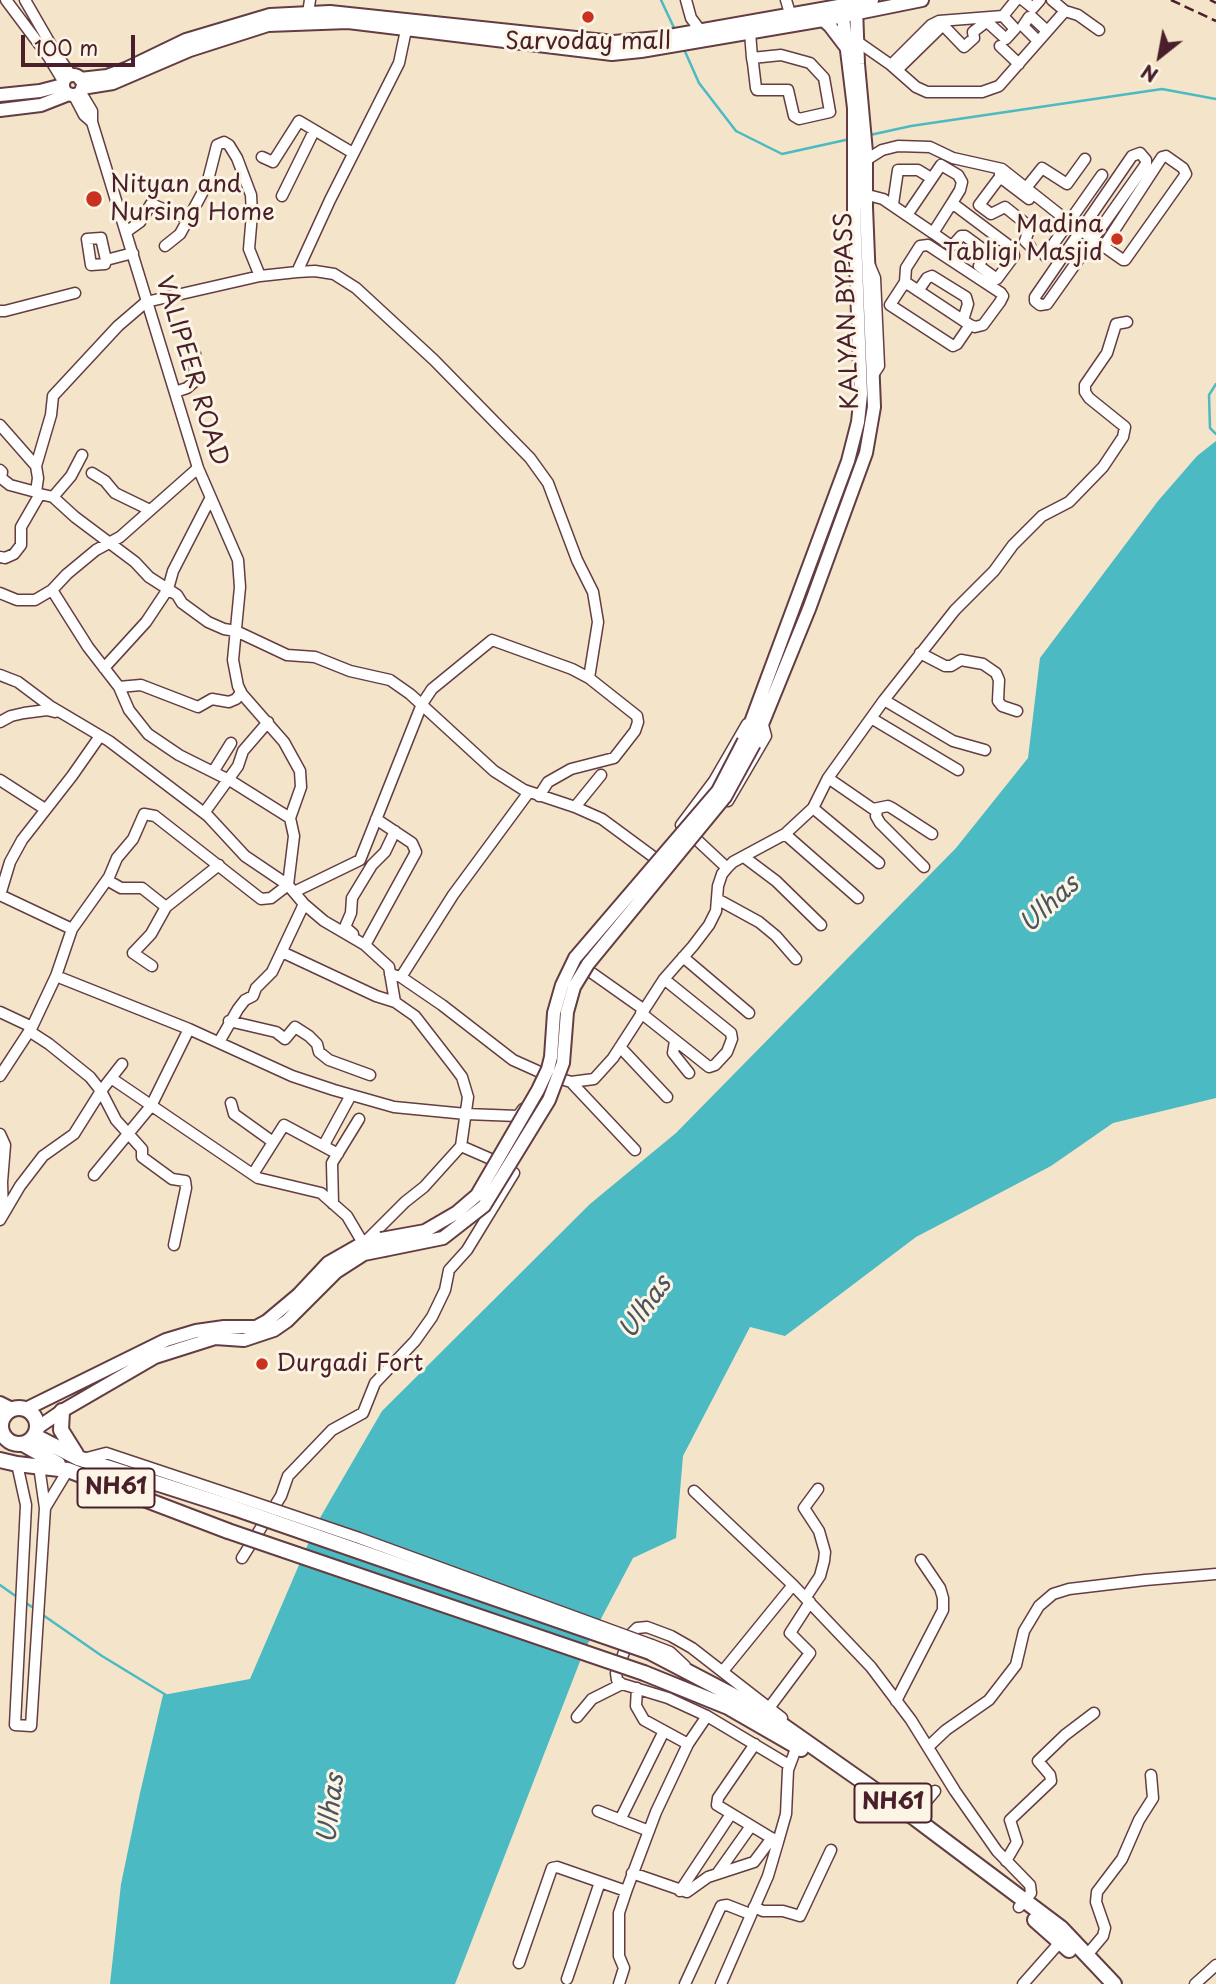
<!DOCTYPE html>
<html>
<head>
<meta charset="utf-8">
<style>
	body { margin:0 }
	#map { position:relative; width:1216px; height:1984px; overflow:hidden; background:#f4e4c9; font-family:"Playpen Sans",sans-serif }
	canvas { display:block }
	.north { position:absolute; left:1125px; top:21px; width:70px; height:70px; -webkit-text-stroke:5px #fcf5e5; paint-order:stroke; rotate:211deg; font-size:19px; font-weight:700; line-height:28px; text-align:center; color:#4a1f2b }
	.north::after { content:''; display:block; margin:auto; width:24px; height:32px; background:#4a1f2b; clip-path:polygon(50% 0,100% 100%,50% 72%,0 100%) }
	.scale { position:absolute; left:21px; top:35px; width:114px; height:32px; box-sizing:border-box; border:4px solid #4a1f2b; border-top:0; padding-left:9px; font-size:21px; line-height:24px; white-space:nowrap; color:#4a1f2b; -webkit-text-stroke:5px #fcf5e5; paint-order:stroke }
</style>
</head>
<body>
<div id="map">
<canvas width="1216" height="1984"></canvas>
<div class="north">N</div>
<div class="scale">100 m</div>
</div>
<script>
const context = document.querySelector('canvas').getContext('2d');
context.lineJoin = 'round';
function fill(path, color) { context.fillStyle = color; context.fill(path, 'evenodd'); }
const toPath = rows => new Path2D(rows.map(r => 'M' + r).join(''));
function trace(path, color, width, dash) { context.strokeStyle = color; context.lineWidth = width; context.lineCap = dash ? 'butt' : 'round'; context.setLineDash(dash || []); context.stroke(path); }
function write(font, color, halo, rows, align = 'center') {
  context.font = font + ' "Playpen Sans",sans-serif'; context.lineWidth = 6; context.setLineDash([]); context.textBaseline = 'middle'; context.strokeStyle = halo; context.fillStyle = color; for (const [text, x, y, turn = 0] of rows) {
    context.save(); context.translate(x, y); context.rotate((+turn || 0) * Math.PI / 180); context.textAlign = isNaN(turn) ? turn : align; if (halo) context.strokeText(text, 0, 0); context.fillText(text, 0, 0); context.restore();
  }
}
fill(toPath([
	[1216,441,1216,1098,1113,1123,1051,1166,916,1237,785,1336,750,1327,683,1456,676,1538,633,1558,584,1651,455,1984,110,1984,121,1884,140,1793,163,1695,250,1679,317,1523,382,1411,590,1204,676,1133,956,848,1028,758,1040,658,1158,501,1197,456]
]), '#4bbac2');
trace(toPath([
	[661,0,676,32],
	[683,47,699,83,736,131,782,154,850,139],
	[870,135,911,126,1162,89,1216,99],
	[1216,384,1209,395,1210,428,1216,434],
	[0,1585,17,1597],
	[23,1601,35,1609],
	[40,1613,102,1656,166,1695]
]), '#4bbac2', 2.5);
const minor = toPath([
	[6,0,48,56,63,81],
	[25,0,55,52,71,75],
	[686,0,691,18,700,30],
	[786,0,792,20],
	[1023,0,1033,8,1040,0],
	[1052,0,1065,11,1078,15,1099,30],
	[984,19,1006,39,1015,29,1003,16,1016,0],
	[307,20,310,0],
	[939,21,964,47,974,38,973,32,986,22],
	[750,32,752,58,753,63,756,88,757,90,788,90,794,116,799,119,830,112,824,78,810,63,781,55,752,58],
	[1038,41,1023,26,1029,17,1032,17,1047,31],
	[858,42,891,65,916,87,927,92,982,92,999,86,1065,11],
	[1000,46,1019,64],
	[891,65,931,25,939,21,1003,16],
	[897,70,943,25],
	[80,91,92,111,92,122,198,468,238,560,240,587,233,660,238,686,242,694,284,742,300,771,301,787,290,818,294,836,288,885,304,904,324,921,365,945,389,967,395,1002,415,1016,453,1065,462,1077,468,1097,461,1146,424,1187,405,1202,363,1244],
	[73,94,84,115,92,122],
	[1140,153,1146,160,1146,164,1047,304,1040,305,1035,301,1035,297,1132,156,1140,153],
	[262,157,273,162,299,121,353,153],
	[863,162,882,150,898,146,930,147,953,158,1002,169,1069,222,1123,260,1125,260,1186,174,1183,168,1166,156,1162,157,1104,246],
	[1000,172,1000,177,1029,199],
	[1000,177,979,205,991,214,1005,207,1030,227,1025,241,1030,246],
	[1026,188,1042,168,1067,184,1085,159],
	[860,193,883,199,933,233,952,203,1012,248,1014,256,997,279,979,266,985,253,984,250,965,236,961,236,953,245,950,245,933,233],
	[282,196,314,131],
	[893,204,898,170,918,170,931,178],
	[907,215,941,165,958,175,962,182,960,190,952,203],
	[126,232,140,222,151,204,188,219],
	[165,246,180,234,191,214,207,184,217,145,224,142,229,145,237,158,251,195,252,214,249,249,260,276],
	[1045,256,1102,175],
	[106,260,105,264,91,265,87,239,101,238,106,260,133,253],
	[870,266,875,278,879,366,873,375],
	[905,282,970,325,957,344,953,346,890,305,905,282,906,268,920,246,928,245,1001,293,1003,296,1000,302,983,325,975,327,970,325],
	[918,291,927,278,932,276,966,297,968,304,963,320],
	[0,311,5,311,75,293],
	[175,392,187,388,194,382,195,354],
	[0,425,36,466],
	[0,470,2,472,1,478,10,485,36,492],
	[92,473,105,481,115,493,150,510],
	[40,494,53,497,75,517,135,562,149,577,177,595,182,603,208,622,224,629,236,631,287,655,315,657,350,671,390,680,410,694,494,771,524,790,575,807,602,819,663,864],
	[40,494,36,492,38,478,36,466,51,415,53,396,118,326,146,302,260,276,297,272,330,200,399,63,406,30],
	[53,497,71,476,82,455],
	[0,557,5,558,14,554,21,545,21,527,40,494],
	[52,590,88,647,119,687,129,710,148,734,179,755,231,781,290,818],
	[0,593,17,600,35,600,52,590,67,574,96,550,120,537,198,468],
	[920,653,945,666,951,666,961,660,983,664,996,673,999,680,998,701,1002,706,1017,711],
	[104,668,146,622,168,589,173,571,210,499],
	[0,675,18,682,50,706,109,741,208,816,245,856,288,885,271,898,261,899,155,816,144,814,133,839,117,858,109,877,72,929,56,976,32,1027,0,1076],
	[119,687,141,685,198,707,212,699,229,702,236,699,241,693],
	[884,700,953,741,985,750],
	[871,718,958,770],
	[0,722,11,716,24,713,47,710,55,712],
	[213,772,231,743],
	[828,778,873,809,888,806,892,808,932,834],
	[0,780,45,809],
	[539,796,548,782,571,769,614,758,635,731,638,722,637,716,589,678],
	[728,801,766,736,763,725,760,723],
	[575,807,601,775],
	[813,808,879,863],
	[877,810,876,816,880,823,924,867],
	[204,813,238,766,243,751,268,722],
	[681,825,714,781,747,724],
	[785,834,858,898],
	[696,839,727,868],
	[744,857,776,881,821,925],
	[107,880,121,888,142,888,166,907,151,934,133,953,152,966],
	[294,892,360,860,422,704,432,689,492,640,572,669,589,678,598,622,593,592,577,560,548,483,530,458,434,360,356,288,334,274,315,271,297,272],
	[0,895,10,862,22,840,72,776,100,736],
	[0,895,72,929],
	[717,899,759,922,776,936,796,959],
	[166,907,219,865],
	[353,934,345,927,351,913,352,898,372,865,385,852,395,831],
	[365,945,416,852,412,843,376,819],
	[282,952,376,996,395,1002],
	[683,957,749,1013],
	[592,973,643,1009],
	[390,974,401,977,442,1005,513,1060,542,1073,571,1082,594,1079,613,1058,664,979,693,946,709,925,716,911,718,886,722,874,727,868,733,862,785,834,813,808,828,778,884,700,955,610,994,571,1013,545,1042,516,1069,502,1103,467,1123,437,1125,427,1089,398,1085,392,1085,385,1107,353,1116,324,1127,322],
	[56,976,189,1029,292,1076,334,1090,394,1107,466,1114,518,1116,523,1109],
	[401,977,453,895,529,792],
	[0,1012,32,1027],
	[641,1013,709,1067,715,1065,727,1052,732,1039,731,1033,664,979],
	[229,1021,276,1032,285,1039,295,1027,309,1036,317,1044,319,1052,329,1060,370,1075],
	[29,1031,49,1044,90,1077,101,1091,116,1120,142,1149,142,1157,172,1179,185,1181,186,1188,174,1245],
	[675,1041,673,1053,689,1073],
	[219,1042,238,1009,245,1000,253,996,256,988,272,972,304,904],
	[620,1047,667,1097],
	[111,1078,258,1178,321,1193,347,1216,363,1243],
	[571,1082,635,1150],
	[231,1103,234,1114,273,1142],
	[0,1134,5,1145,2,1182,3,1215],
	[338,1154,325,1147,326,1141,351,1095],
	[253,1174,284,1125,325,1147],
	[94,1175,151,1106,189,1029],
	[333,1204,332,1163,359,1119],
	[0,1220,20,1186,43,1156,74,1134,101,1091,122,1064],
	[83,1459,106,1453,238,1497],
	[17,1464,26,1505,15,1725,31,1726,45,1508,39,1466],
	[694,1491,793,1585,871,1667,911,1720,955,1791,997,1851,1030,1885,1031,1893,1019,1907],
	[45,1508,68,1470],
	[242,1558,281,1496,288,1476,332,1430,363,1413,375,1383,415,1341,432,1317,445,1290,449,1270,467,1250,514,1173,493,1160,461,1146],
	[806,1597,820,1576,824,1561,825,1552,819,1531,804,1508,818,1489],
	[652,1645,670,1652,685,1666],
	[723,1671,793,1585],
	[622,1684,617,1680,616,1673,631,1634,637,1628,647,1627,671,1636,692,1648,782,1718],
	[637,1688,636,1706,644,1720,688,1744],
	[896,1701,943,1610,943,1598,940,1588,921,1560],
	[769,1708,810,1653,790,1633,810,1602],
	[577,1717,592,1699,622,1684,668,1698,707,1716,789,1765],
	[755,1744,718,1798,717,1805,778,1842,786,1814,788,1770,797,1746],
	[928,1747,946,1730,989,1700,1016,1665,1024,1631,1039,1606,1053,1594,1069,1589,1145,1580,1216,1574],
	[598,1811,649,1831],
	[913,1817,935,1791],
	[620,1820,664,1731],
	[1006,1861,1017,1842,1010,1820,1051,1781,1050,1775,1038,1761,1065,1735,1094,1713],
	[632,1873,687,1892,708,1877,754,1862,772,1838],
	[717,1874,751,1826],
	[680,1891,731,1814],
	[754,1907,763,1911,783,1911,800,1916,831,1850],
	[1087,1955,1103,1936,1105,1928,1096,1902,1097,1892,1122,1859,1139,1820,1153,1798,1151,1775],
	[519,1963,552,1868,557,1867,626,1891],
	[567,1979,600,1882],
	[619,1984,624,1968,619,1956,619,1913,627,1889,656,1812,688,1744,707,1716],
	[685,1984,721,1906,727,1905,750,1914],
	[721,1984,768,1876,778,1842],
	[1023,1984,1061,1941],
	[1195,1984,1216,1965]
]);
const major = toPath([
	[823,20,830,26,846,47],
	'63 85a10 10 0 1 1 20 0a10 10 0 1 1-20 0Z',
	[80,79,107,76,128,68,186,40,270,15,330,12,614,42,658,38,872,0],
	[82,88,113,83,190,50,268,25,348,22,612,54,641,51,823,20,922,0],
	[0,95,40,91,63,85],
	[0,110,41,105,69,94],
	[744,741,848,461,858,422,861,394,854,210,854,108,842,9],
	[754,744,809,609,866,453,874,407,866,207,866,152,858,64,856,7],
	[0,1403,12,1409],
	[26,1409,166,1340,196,1331,224,1327,256,1327,267,1321,298,1295,328,1263,363,1243,381,1239],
	[37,1428,62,1411,155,1357,215,1338,244,1340,274,1330,287,1321,336,1272,364,1254,384,1250]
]);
const highway = toPath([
	'1 1426a18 18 0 1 1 36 0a18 18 0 1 1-36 0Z',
	[62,1411,61,1430,76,1454],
	[35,1436,78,1458,234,1508],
	[23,1444,58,1464],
	[0,1460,17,1464,68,1470,228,1531],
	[650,1652,736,1697,785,1727,916,1819,1061,1928,1114,1984],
	[644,1673,728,1707,801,1749],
	[1035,1920,1069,1950]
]);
trace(minor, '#643d43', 13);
trace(major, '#643d43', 16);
trace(highway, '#643d43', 18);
trace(minor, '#fff', 10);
trace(major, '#fff', 12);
trace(highway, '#fff', 14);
trace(toPath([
	[1171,0,1216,21],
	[1210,0,1216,3]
]), '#4a1f2b', 2.5, [10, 5]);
const minorBridge = toPath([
	[238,1497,359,1538,652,1645]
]);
const majorBridge = toPath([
	[381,1239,425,1231,456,1213,477,1195,538,1090,548,1069,551,1057,554,1013,562,985,575,958,718,791,744,741],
	[384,1250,443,1238,484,1206,549,1100,563,1063,567,1012,574,987,588,964,725,797,754,744]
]);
const highwayBridge = toPath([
	[234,1508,650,1652],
	[228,1531,644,1673]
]);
trace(minorBridge, '#643d43', 13, []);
trace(majorBridge, '#643d43', 16, []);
trace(highwayBridge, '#643d43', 18, []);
trace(minorBridge, '#fff', 10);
trace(majorBridge, '#fff', 12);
trace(highwayBridge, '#fff', 14);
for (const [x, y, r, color] of [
	[588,17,7,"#c8321e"],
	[94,199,9,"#c8321e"],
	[1117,239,7,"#c8321e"],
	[262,1364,7,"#c8321e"]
]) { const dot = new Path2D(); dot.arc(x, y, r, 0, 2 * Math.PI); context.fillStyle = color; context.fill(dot); trace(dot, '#fcf5e5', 2.5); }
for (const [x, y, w] of [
	[116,1488,77],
	[893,1803,77]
]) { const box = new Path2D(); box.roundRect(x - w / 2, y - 19.5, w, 39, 5); context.fillStyle = '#fcf5e5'; context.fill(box); trace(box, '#4a1f2b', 2); }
write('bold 23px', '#4a1f2b', null, [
	["NH61",116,1488],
	["NH61",893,1803]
]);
write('24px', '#4a1f2b', '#fcf5e5', [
	["Sarvoday mall",588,42,"center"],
	["Nityan and",110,185],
	["Nursing Home",110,213],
	["Madina",1103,225,"right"],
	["Tabligi Masjid",1103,253,"right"],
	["Durgadi Fort",276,1364]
], 'left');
write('24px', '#4a1f2b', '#fcf5e5', [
	["KALYAN BYPASS",848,311,-92],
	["VALIPEER ROAD",191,371,73]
]);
write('italic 26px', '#4a5560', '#fcf5e5', [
	["Ulhas",1050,905,-43],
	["Ulhas",646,1308,-54],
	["Ulhas",332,1809,-83]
]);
</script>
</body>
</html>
